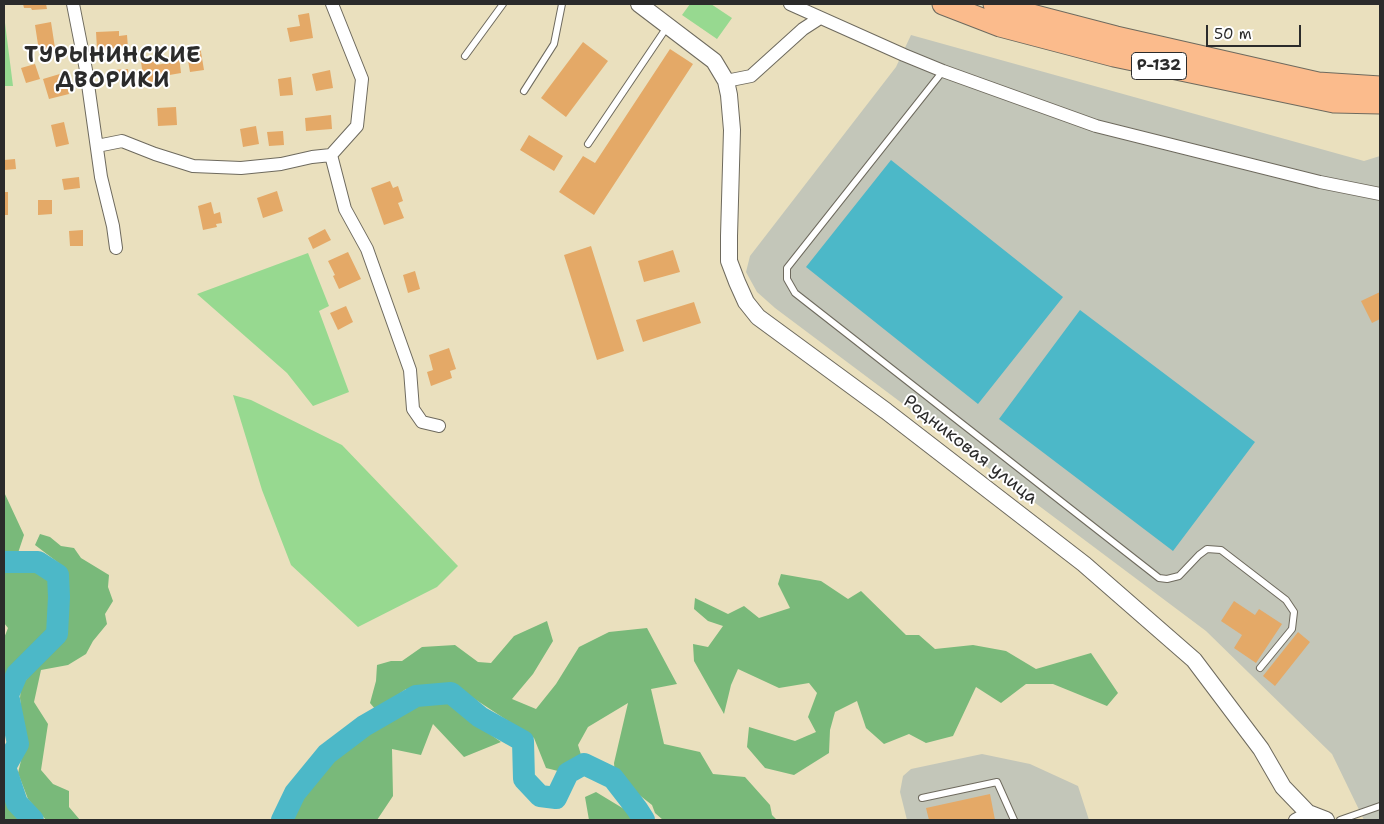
<!DOCTYPE html>
<html>
<head>
<meta charset="utf-8">
<style>
	body { margin:0 }
	#map { position:relative; width:1384px; height:824px; overflow:hidden; background:#eae0be; font-family:"Shantell Sans",sans-serif }
	canvas { display:block }
	.frame { position:absolute; inset:0; border:5px solid #2b2b2b; pointer-events:none }
	.scale { position:absolute; left:1206px; top:25px; width:95px; height:22px; box-sizing:border-box; border:2px solid #2b2b2b; border-top:0; padding-left:6px; font-size:15px; line-height:18px; white-space:nowrap; color:#2b2b2b; -webkit-text-stroke:4px #fff; paint-order:stroke }
</style>
</head>
<body>
<div id="map">
<canvas width="1384" height="824"></canvas>
<div class="frame"></div>
<div class="scale">50 m</div>
</div>
<script>
const context = document.querySelector('canvas').getContext('2d');
context.lineJoin = 'round';
function fill(path, color) { context.fillStyle = color; context.fill(path, 'evenodd'); }
const toPath = rows => new Path2D(rows.map(r => 'M' + r).join(''));
function trace(path, color, width, dash) { context.strokeStyle = color; context.lineWidth = width; context.lineCap = dash ? 'butt' : 'round'; context.setLineDash(dash || []); context.stroke(path); }
function write(font, color, halo, rows, align = 'center') {
  context.font = font + ' "Shantell Sans",sans-serif'; context.lineWidth = 4; context.setLineDash([]); context.textBaseline = 'middle'; context.strokeStyle = halo; context.fillStyle = color; for (const [text, x, y, turn = 0] of rows) {
    context.save(); context.translate(x, y); context.rotate((+turn || 0) * Math.PI / 180); context.textAlign = isNaN(turn) ? turn : align; if (halo) context.strokeText(text, 0, 0); context.fillText(text, 0, 0); context.restore();
  }
}
fill(toPath([
	[911,35,1364,161,1380,156,1380,820,1364,820,1332,754,1206,631,775,308,757,292,746,272,750,256,896,67],
	[982,754,1030,764,1078,786,1089,820,907,820,900,792,903,776,911,769]
]), '#c3c6b9');
fill(toPath([
	[690,4,711,4,732,18,717,39,682,15],
	[4,15,13,86,4,86],
	[308,253,329,306,319,311,349,392,313,406,287,373,197,294],
	[233,395,251,400,342,445,458,566,437,587,358,627,291,565,262,490]
]), '#97d990');
fill(toPath([
	[4,492,24,535,18,553,4,556],
	[40,534,50,537,61,546,74,548,81,558,109,575,108,587,113,601,105,614,107,624,93,641,86,654,68,665,41,670,34,702,48,724,41,770,53,784,69,791,69,807,80,820,46,820,28,799,18,773,25,744,20,698,21,686,62,636,65,574,60,564,35,545],
	[36,566,53,577,55,609,48,632,4,682,4,638,8,628,4,623,4,568],
	[781,574,821,581,848,599,861,591,906,635,919,635,935,649,973,645,1006,651,1036,669,1091,653,1118,693,1107,706,1053,684,1026,684,1001,703,976,687,953,736,926,743,909,734,884,744,866,728,857,701,835,712,830,730,829,753,794,775,765,768,747,747,749,727,795,741,816,732,808,717,817,693,809,683,779,688,738,669,731,685,724,714,694,661,693,644,708,647,723,626,708,621,694,609,695,598,728,614,744,606,759,618,790,608,778,584],
	[547,621,553,641,533,674,512,699,536,709,556,684,579,647,609,632,647,628,677,684,651,689,664,744,700,752,713,774,745,777,770,805,772,815,777,820,663,820,655,813,652,805,615,776,614,763,628,703,588,727,578,745,582,758,582,767,570,774,546,768,534,738,461,690,406,689,376,710,370,703,376,681,377,665,391,661,402,661,422,647,455,645,478,662,491,663,514,636],
	[449,698,470,720,501,742,464,757,433,724,421,755,392,749,393,796,377,820,288,820,291,792,329,760,411,704],
	[4,773,9,804,27,820,4,820],
	[596,792,629,812,634,820,589,820,585,797]
]), '#79b97a');
fill(toPath([
	[891,160,1063,297,978,404,806,267],
	[1080,310,1255,442,1173,551,999,419]
]), '#4cb8c8');
trace(toPath([
	[4,562,38,562,58,575,59,597,57,634,17,674,8,695,18,744,5,767,17,803,33,820],
	[282,820,295,793,327,754,364,726,416,696,451,693,480,717,523,741,524,779,540,796,556,798,568,773,584,764,613,778,637,809,644,820]
]), '#4cb8c8', 22);
fill(toPath([
	[23,4,46,4,47,9,32,10,31,8,24,8],
	[309,13,313,38,290,42,287,28,300,26,298,15],
	[51,22,55,48,39,51,35,25],
	[119,31,119,36,127,35,128,48,97,49,96,32],
	[583,42,608,61,566,117,541,98],
	[200,46,204,70,190,72,186,49],
	[670,49,693,64,594,215,559,192,583,156,595,163],
	[179,56,181,73,158,77,159,81,144,83,141,62,155,60,156,65,168,63,167,57],
	[35,64,40,79,26,83,21,68],
	[128,69,129,80,114,81,113,70],
	[330,70,333,88,316,91,312,74],
	[63,73,69,94,49,99,43,79],
	[291,77,293,95,280,96,278,79],
	[176,107,177,125,158,126,157,108],
	[331,115,332,129,306,131,305,118],
	[64,122,69,144,56,147,51,125],
	[256,126,259,144,243,147,240,129],
	[283,131,284,145,269,146,267,132],
	[529,135,563,156,554,171,520,150],
	[15,159,16,169,4,170,4,160],
	[79,177,80,188,64,190,62,179],
	[390,181,393,188,398,186,403,201,398,203,404,218,384,225,371,188],
	[277,191,283,211,263,218,257,198],
	[4,192,8,192,8,215,4,215],
	[38,200,52,200,52,214,38,215],
	[211,202,214,214,220,212,222,223,216,224,217,227,203,230,198,206],
	[325,229,331,240,313,249,308,238],
	[83,230,83,246,70,246,69,231],
	[591,246,624,351,597,360,564,255],
	[673,250,680,272,644,282,638,261],
	[348,252,361,279,339,289,333,276,335,275,328,261],
	[415,271,420,289,408,293,403,275],
	[1380,292,1380,319,1372,323,1361,301],
	[694,302,701,323,643,342,636,320],
	[346,306,353,322,338,330,330,313],
	[449,348,456,369,450,371,452,378,431,386,427,372,433,370,429,355],
	[1234,601,1255,615,1259,609,1282,624,1256,663,1234,648,1242,635,1221,621],
	[1298,632,1310,642,1275,686,1263,676],
	[990,794,995,820,929,820,926,808]
]), '#e4a967');
const service = toPath([
	[465,56,503,4],
	[943,71,787,268,787,279,795,293,1159,578,1167,579,1179,576,1199,555,1207,549,1221,550,1286,600,1294,612,1292,629,1260,668],
	[524,91,554,44,562,4],
	[588,144,667,27],
	[922,798,997,782,1014,820],
	[1340,820,1380,806]
]);
const minor = toPath([
	[73,4,86,70,101,177,113,226,116,248],
	[332,4,362,79,357,126,331,155,345,209,367,249,410,370,413,409,422,422,439,426],
	[790,4,904,55,943,71,1096,126,1320,182,1380,194],
	[726,81,751,76,803,29,820,18],
	[97,146,122,141,155,154,193,166,241,168,281,164,312,157,331,155],
	[1295,820,1308,813]
]);
const tertiary = toPath([
	[639,4,714,61,726,81,729,95,732,130,729,236,729,261,737,282,746,302,758,317,886,411,1084,564,1194,660,1261,749,1283,787,1308,813,1326,820]
]);
const trunk = toPath([
	[943,4,1000,26,1114,56,1334,102,1380,103],
	[994,4,1005,8,1116,37,1318,83,1380,87]
]);
trace(service, '#6e6a5e', 8);
trace(minor, '#6e6a5e', 14);
trace(tertiary, '#6e6a5e', 18);
trace(trunk, '#6e6a5e', 23);
trace(service, '#fff', 6);
trace(minor, '#fff', 12);
trace(tertiary, '#fff', 16);
trace(trunk, '#fbbb8c', 21);
for (const [x, y, w] of [
	[1159,66,55]
]) { const box = new Path2D(); box.roundRect(x - w / 2, y - 13.5, w, 27, 4); context.fillStyle = '#fff'; context.fill(box); trace(box, '#2b2b2b', 1); }
write('bold 16px', '#2b2b2b', null, [
	["Р-132",1159,66]
]);
write('18px', '#2b2b2b', '#fff', [
	["Родниковая улица",970,450,38]
]);
context.letterSpacing = '1px';
write('bold 22px', '#2b2b2b', '#fff', [
	["ТУРЫНИНСКИЕ",113,56],
	["ДВОРИКИ",113,81]
]);
context.letterSpacing = '0px';
</script>
</body>
</html>
